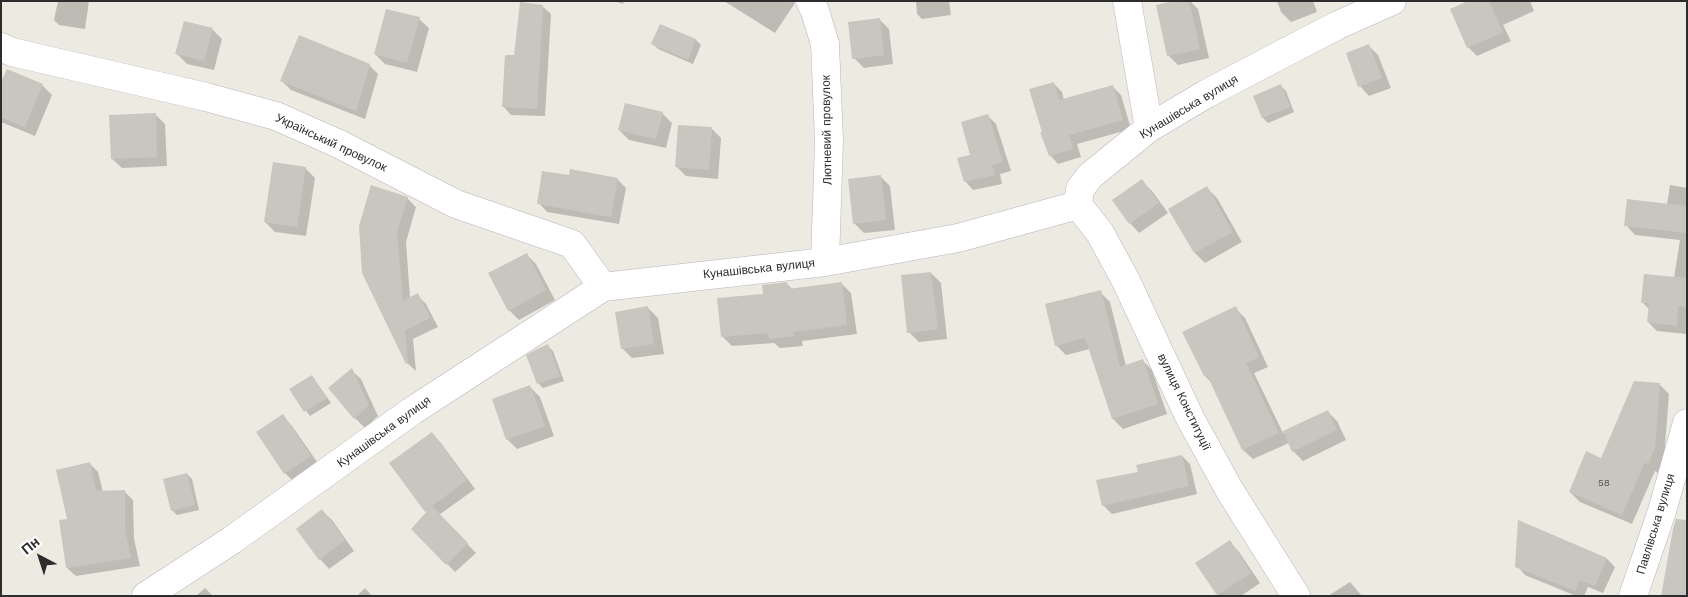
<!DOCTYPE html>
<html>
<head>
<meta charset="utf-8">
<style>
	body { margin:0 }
	#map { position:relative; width:1688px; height:597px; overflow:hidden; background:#edeae2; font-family:"Work Sans",sans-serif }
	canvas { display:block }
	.frame { position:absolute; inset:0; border:2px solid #2d2d2d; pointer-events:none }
	.north { position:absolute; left:15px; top:532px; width:50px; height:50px; -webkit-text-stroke:4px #fff; paint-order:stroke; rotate:320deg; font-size:14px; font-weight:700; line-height:20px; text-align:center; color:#2d2d2d }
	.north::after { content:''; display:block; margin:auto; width:18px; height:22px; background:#2d2d2d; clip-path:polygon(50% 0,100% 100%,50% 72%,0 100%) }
</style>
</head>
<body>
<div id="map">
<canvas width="1688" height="597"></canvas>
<div class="frame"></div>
<div class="north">Пн</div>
</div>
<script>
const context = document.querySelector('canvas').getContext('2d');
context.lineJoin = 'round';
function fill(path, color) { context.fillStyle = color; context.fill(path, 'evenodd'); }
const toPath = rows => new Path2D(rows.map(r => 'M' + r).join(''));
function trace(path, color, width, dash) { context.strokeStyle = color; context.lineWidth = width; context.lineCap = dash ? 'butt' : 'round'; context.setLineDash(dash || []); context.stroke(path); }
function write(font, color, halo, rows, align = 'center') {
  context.font = font + ' "Work Sans",sans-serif'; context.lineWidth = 4.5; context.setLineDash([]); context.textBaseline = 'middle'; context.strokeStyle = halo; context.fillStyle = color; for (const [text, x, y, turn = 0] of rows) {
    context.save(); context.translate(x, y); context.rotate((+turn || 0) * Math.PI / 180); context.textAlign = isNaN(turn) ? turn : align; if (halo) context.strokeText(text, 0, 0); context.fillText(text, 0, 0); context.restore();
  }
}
fill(toPath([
	[58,1,89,1,85,29,59,25,54,20],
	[614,1,624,1,623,4],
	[724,1,793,1,795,3,775,33],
	[916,1,949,1,951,15,922,19,917,14],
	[1179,1,1190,1,1198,9,1209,58,1178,65,1168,55],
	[1277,1,1313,1,1317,12,1291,22,1281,12],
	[1471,1,1530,1,1534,11,1503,25,1511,41,1477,56,1468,47,1452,10],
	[542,6,551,14,545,116,511,115,503,106],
	[419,19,429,28,417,72,385,64,375,54],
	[879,19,889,29,893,64,864,68,854,58],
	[661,25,696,40,701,45,693,64,658,49,653,44],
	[212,29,222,39,214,70,187,64,177,54],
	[1369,46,1378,55,1391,88,1369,96,1360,86,1347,53],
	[369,65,378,74,365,119,291,90,282,81],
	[1053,83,1062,92,1064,100,1113,87,1121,95,1131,129,1077,144,1081,157,1058,164,1050,155,1043,133],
	[1,85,42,85,52,95,35,136,1,122],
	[1281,86,1286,91,1294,112,1268,123,1263,118,1255,96],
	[662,113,672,123,666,148,629,140,619,130],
	[155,114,165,124,167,166,122,168,112,159],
	[988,116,996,124,1011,171,1000,174,1002,184,973,190,965,181],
	[711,128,721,138,718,179,686,176,676,166],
	[305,168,315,178,306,236,275,232,265,222],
	[570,176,617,179,626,188,619,224,547,212,539,203],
	[880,176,890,186,895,230,864,233,854,223],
	[1142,181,1152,191,1168,213,1139,233,1130,223],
	[1670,185,1687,188,1686,334,1657,331,1648,322,1649,309,1643,303,1674,278,1680,240,1635,235,1626,225,1667,205],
	[1207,188,1217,198,1242,242,1205,263,1195,253,1170,209],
	[407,198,416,207,406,242,410,298,417,295,426,304,438,327,413,339,416,371,407,363,363,273],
	[526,254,536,264,555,300,519,320,509,310],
	[931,273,941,283,947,339,919,342,909,332],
	[786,283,792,289,841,283,851,293,857,334,802,341,803,346,780,348,774,343,732,346,722,336,764,295],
	[1100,292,1110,302,1126,366,1142,360,1152,370,1167,414,1123,429,1113,419,1090,349,1066,355,1056,345],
	[648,308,658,318,664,354,632,358,622,348],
	[1235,308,1245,318,1268,367,1254,373,1283,433,1327,411,1337,421,1346,440,1303,461,1293,451,1289,443,1253,459,1243,450,1212,383,1205,376],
	[548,346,553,351,564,381,543,388,538,383],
	[351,370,361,379,378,416,365,428,355,418],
	[312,376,331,403,310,416,291,390],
	[1659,384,1669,394,1664,458,1658,473,1655,471,1632,524,1580,502,1570,492,1601,459],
	[530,387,540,397,554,436,517,449,507,439],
	[283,416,292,426,320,466,295,483,285,473,258,432],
	[432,433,440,442,475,489,439,515,476,553,455,572,413,529,428,513,426,511],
	[1182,456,1190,464,1197,494,1112,514,1103,505,1139,473],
	[89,463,98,472,103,492,124,491,133,500,134,539,140,566,76,576,67,568,69,520],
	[187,474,192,479,199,510,177,515,172,510],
	[322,511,332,520,354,551,329,569,320,559],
	[1520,522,1607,559,1615,567,1603,593,1588,587,1584,596,1576,596,1525,575,1517,566],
	[1230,542,1239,552,1260,583,1241,596,1219,596,1197,563],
	[1350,582,1362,596,1328,596],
	[205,588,213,596,196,596],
	[365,588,372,596,357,596]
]), '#0003');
fill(toPath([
	[1173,1,1189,1,1200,49,1167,56,1156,5],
	[1468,1,1489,1,1503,32,1467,48,1450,9],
	[520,2,543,5,537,109,502,107,505,55,514,55],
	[386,9,420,17,407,63,374,54],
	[880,18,884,55,852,59,848,22],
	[184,21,213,28,204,61,175,54],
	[660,24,696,39,688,60,651,44],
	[299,35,370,64,356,111,280,81],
	[1369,44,1382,78,1358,87,1346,53],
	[7,69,43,84,25,127,1,117,1,82],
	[1054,82,1059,100,1113,85,1123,120,1069,135,1073,149,1049,156,1040,132,1042,132,1029,89],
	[1281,84,1290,107,1262,118,1253,96],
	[625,103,663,112,656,139,618,130],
	[156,113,157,157,111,159,109,115],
	[988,114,1003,162,992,165,995,175,964,182,957,158,970,155,961,122],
	[678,125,712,127,709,170,675,167],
	[273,162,306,167,297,227,264,222],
	[570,169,618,178,611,217,537,204,542,171,569,175],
	[881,175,886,220,853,224,848,179],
	[1142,179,1159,203,1129,224,1112,200],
	[371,185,408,197,397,232,403,301,418,293,430,318,405,331,408,363,406,364,362,273,359,226],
	[1207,186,1233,232,1194,253,1168,209],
	[1627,199,1687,206,1687,233,1624,226],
	[527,253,546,290,508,311,488,273],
	[931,272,938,329,907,333,901,275],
	[1644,274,1687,278,1687,307,1678,306,1677,326,1647,322,1649,303,1641,303],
	[787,282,788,289,842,282,847,325,793,332,794,336,769,339,768,333,721,337,717,298,763,294,762,285],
	[1101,290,1120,367,1143,359,1158,404,1112,419,1085,338,1055,346,1045,304],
	[648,306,654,344,621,349,615,312],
	[1236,306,1259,357,1246,363,1279,433,1242,450,1207,375,1204,376,1182,332],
	[548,344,560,376,537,384,526,355,537,349],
	[352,368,369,406,354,419,328,388],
	[312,375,327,398,304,412,289,389],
	[1634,381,1660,383,1655,448,1648,464,1645,462,1622,515,1569,492,1586,451,1601,458],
	[530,385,545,426,506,440,492,399],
	[1328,410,1337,430,1292,452,1283,431],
	[283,414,311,456,284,474,256,432],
	[432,432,467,480,432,506,468,543,446,565,411,529,431,507,425,512,389,463],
	[1182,455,1189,486,1102,506,1096,480,1138,472,1136,465],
	[90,462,96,491,125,490,125,529,131,558,66,568,59,520,67,519,56,470],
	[187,473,195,505,171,511,163,479],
	[322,509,345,540,319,560,296,529],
	[1676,519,1687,520,1687,596,1661,596,1673,529],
	[1518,520,1607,558,1595,586,1580,580,1575,591,1515,567],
	[1230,540,1251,573,1217,595,1195,563]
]), '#c9c6c0');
const minor = toPath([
	[810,1,815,11,825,44,829,141,825,262],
	[1127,1,1149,128],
	[1,47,12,52,206,97,276,116,339,144,456,204,572,244,603,287],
	[1078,205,1100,233,1126,281,1190,418,1230,491,1296,596],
	[146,596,232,540,412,411,603,287,825,262,958,238,1078,205,1080,189,1090,176,1149,128,1206,94,1265,63,1338,25,1392,1],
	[1633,596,1662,511,1687,423]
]);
trace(minor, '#b5b5bf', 29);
trace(minor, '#fff', 28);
write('10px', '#545352', null, [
	["58",1604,483]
]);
write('12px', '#2d2d2d', '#fff', [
	["Кунашівська вулиця",1189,107,-31],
	["Лютневий провулок",827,130,-91],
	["Український провулок",331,143,25],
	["Кунашівська вулиця",759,269,-6],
	["вулиця Конституції",1184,402,64],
	["Кунашівська вулиця",384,432,-36],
	["Павлівська вулиця",1656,524,-73]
]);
</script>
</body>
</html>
